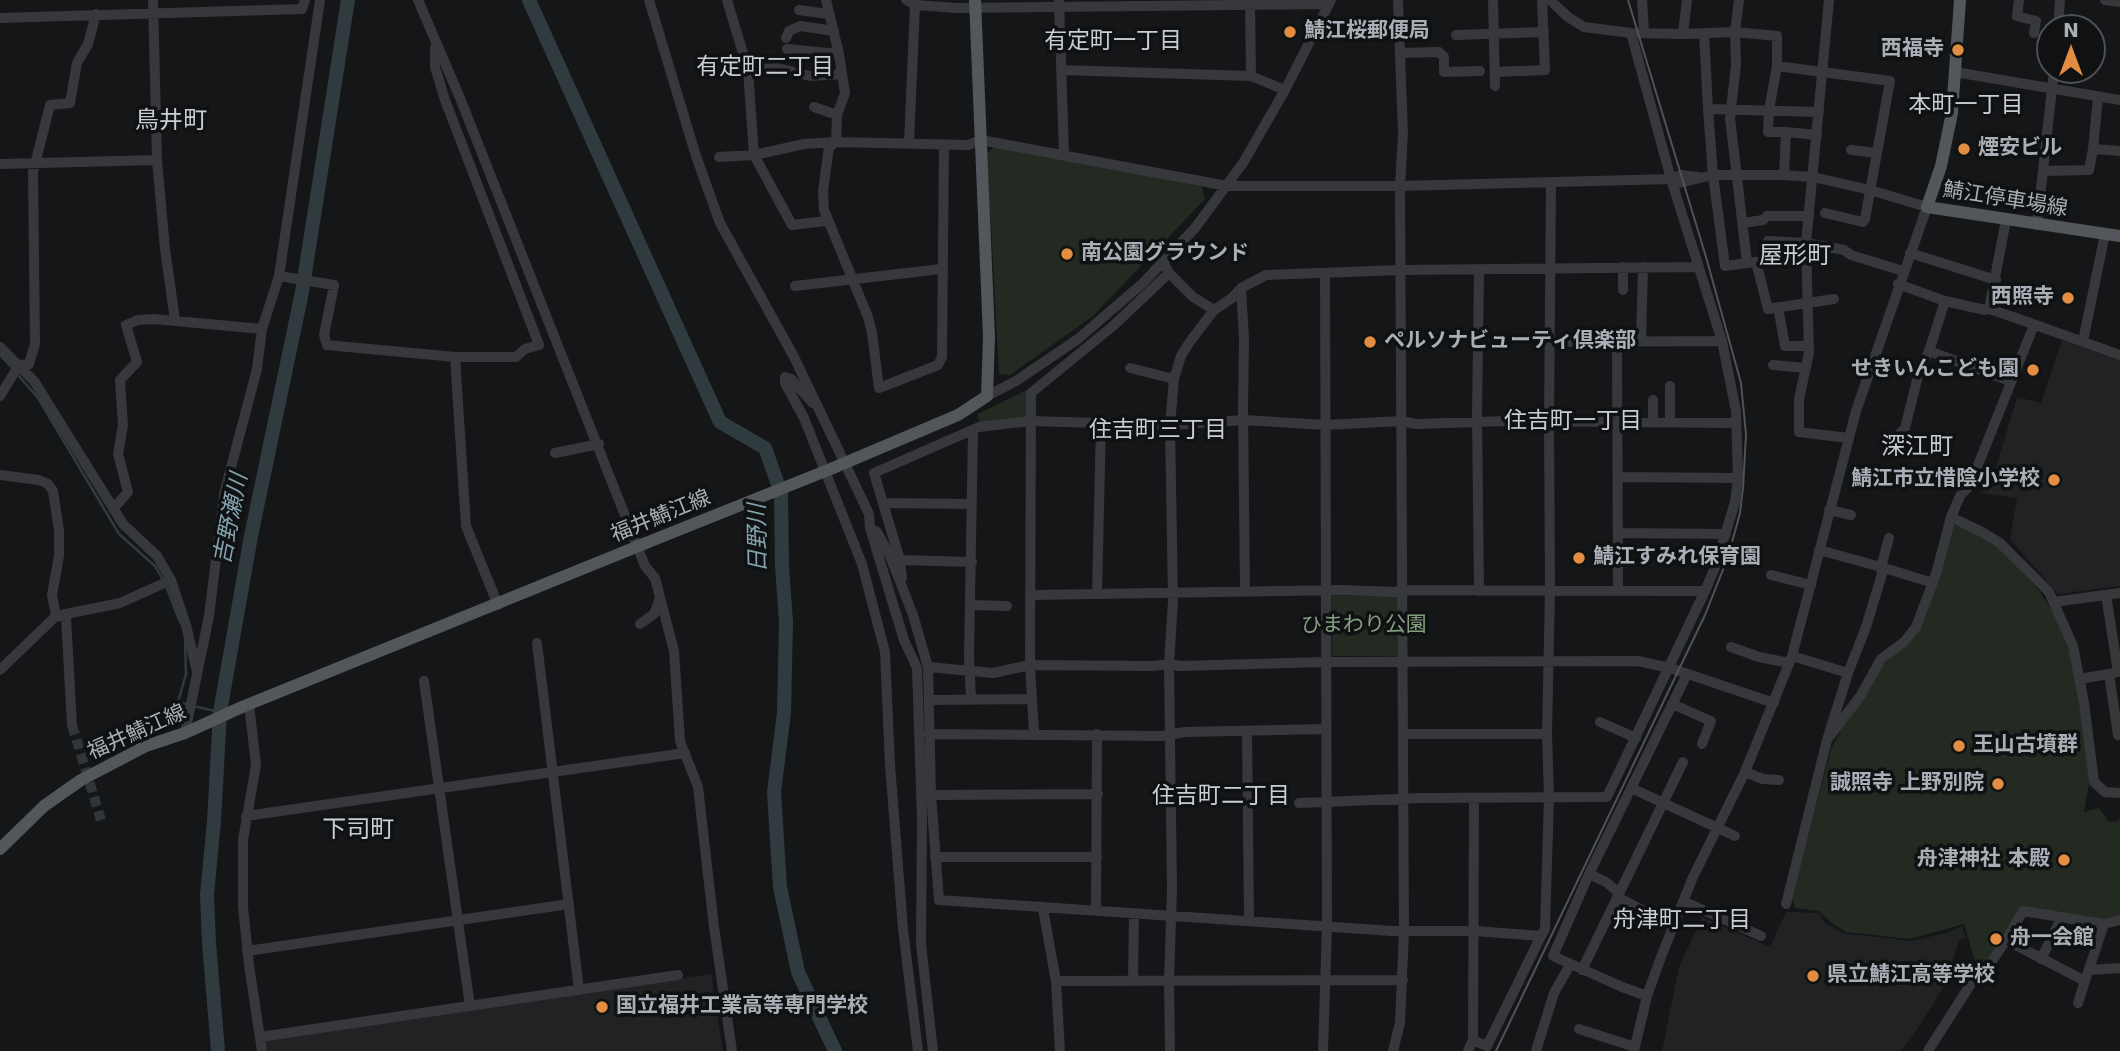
<!DOCTYPE html>
<html>
<head>
<meta charset="utf-8">
<style>
	body { margin:0 }
	#map { position:relative; width:2120px; height:1051px; overflow:hidden; background:#151617; font-family:"DejaVu Sans",sans-serif }
	canvas { display:block }
	.north { position:absolute; left:2036px; top:14px; width:70px; height:70px; box-sizing:border-box; background:#101112; border:2px solid #4d5054; border-radius:50%; rotate:0deg; font-size:19px; font-weight:700; line-height:28px; text-align:center; color:#a8afb6 }
	.north::after { content:''; display:block; margin:auto; width:24px; height:32px; background:#e28d42; clip-path:polygon(50% 0,100% 100%,50% 72%,0 100%) }
</style>
</head>
<body>
<div id="map">
<canvas width="2120" height="1051"></canvas>
<div class="north">N</div>
</div>
<script>
const context = document.querySelector('canvas').getContext('2d');
context.lineJoin = 'round';
function fill(path, color) { context.fillStyle = color; context.fill(path, 'evenodd'); }
const toPath = rows => new Path2D(rows.map(r => 'M' + r).join(''));
function trace(path, color, width, dash) { context.strokeStyle = color; context.lineWidth = width; context.lineCap = dash ? 'butt' : 'round'; context.setLineDash(dash || []); context.stroke(path); }
function write(font, color, halo, rows, align = 'center') {
  context.font = font + ' "DejaVu Sans","Noto Sans JP",sans-serif'; context.lineWidth = 7; context.setLineDash([]); context.textBaseline = 'middle'; context.strokeStyle = halo; context.fillStyle = color; for (const [text, x, y, turn = 0] of rows) {
    context.save(); context.translate(x, y); context.rotate((+turn || 0) * Math.PI / 180); context.textAlign = isNaN(turn) ? turn : align; if (halo) context.strokeText(text, 0, 0); context.fillText(text, 0, 0); context.restore();
  }
}
fill(toPath([
	[2062,340,2120,361,2120,586,2058,594,2010,539,2017,498,1980,493,1996,467,2017,397,2041,403],
	[1786,912,1819,913,1824,922,1842,933,1910,941,1943,934,1962,926,1966,938,1959,940,1945,985,1912,1037,1900,1051,1662,1051,1679,967,1702,917,1770,947],
	[711,974,723,1051,268,1051,265,1041]
]), '#212224');
fill(toPath([
	[998,144,1202,187,1205,199,1093,316,1010,375,999,374,987,153],
	[1029,389,1029,420,979,425,978,414],
	[1953,525,1969,528,1992,541,2011,559,2040,592,2055,615,2072,658,2084,732,2090,778,2084,812,2099,808,2109,822,2119,821,2120,816,2120,917,2105,919,2022,907,1989,961,1976,965,1964,924,1910,939,1846,932,1832,923,1819,911,1795,908,1792,898,1831,749,1848,717,1871,688,1881,667,1916,634,1926,616],
	[1331,596,1397,596,1397,656,1332,656]
]), '#222a22');
trace(toPath([
	[0,355,14,370],
	[18,375,38,398,119,534,155,566,163,580],
	[166,586,180,622],
	[185,642,186,674,178,702,186,704],
	[193,706,220,712]
]), '#303b3f', 2.5);
trace(toPath([
	[529,0,720,422,765,448,781,493,782,566,786,622,784,713,774,792,780,887,798,972,835,1051],
	[218,1051,209,943,207,895,214,821,220,712,251,536,302,292,348,0]
]), '#303b3f', 14);
trace(toPath([
	[72,725,101,820]
]), '#323537', 10, [10, 5]);
trace(toPath([
	[153,0,157,160,165,249,175,320],
	[418,0,460,98,645,566,655,578,674,651,680,741,698,787,714,927,732,1051],
	[649,0,696,156,720,223,794,357,869,514,870,528,904,640,917,668,922,819,921,944,933,1051],
	[727,0,748,70,754,155,792,225,826,221],
	[826,0,839,54,845,93,837,115,836,142],
	[906,0,915,5,958,8,1329,4],
	[1059,0,1064,155],
	[1493,0,1495,86],
	[1550,0,1568,17,1584,27,1631,33,1683,34,1735,32,1739,0],
	[1642,0,1644,32],
	[1829,0,1806,243,1809,353,1799,399,1799,432,1848,438],
	[2019,0,2017,16,2036,21,2034,33],
	[2105,0,2120,2],
	[1250,1,1251,76,1285,90],
	[799,10,828,14],
	[0,18,302,9,305,0],
	[2058,28,2060,0],
	[1704,33,1708,109,1819,112],
	[1683,34,1687,0],
	[1456,35,1544,32],
	[786,38,789,31,800,26,834,31],
	[787,49,839,54],
	[1400,53,1439,52,1444,57,1444,72,1480,71],
	[1777,66,1890,81,1865,219,1863,222,1825,213],
	[748,70,777,68,810,76,842,74],
	[1061,70,1251,76],
	[1495,72,1545,70,1542,0],
	[1955,72,2120,100],
	[814,107,837,115],
	[1708,109,1713,175,1725,266,1747,263],
	[1786,132,1817,135],
	[836,142,829,147,823,191,824,210,868,317,872,333,879,388,938,365,942,357,944,144],
	[909,143,915,5],
	[2093,149,2098,97],
	[1851,150,1876,153],
	[719,157,754,155,804,144,836,142,968,145,981,140,1227,186,1400,186,1671,179,1679,183,1713,175,1784,175,1813,177,1870,190,1927,207,1856,411,1792,656,1745,772,1693,877,1661,957,1647,996,1634,1051],
	[0,164,157,160],
	[2044,171,2089,170,2093,149,2120,151],
	[1784,175,1786,132,1768,132,1769,110,1777,66,1777,36,1735,32,1736,65,1730,118,1747,263,1756,262,1768,309,1834,299],
	[1671,179,1681,175,1698,177],
	[1743,223,1763,220,1767,216,1809,216],
	[2037,225,2054,70],
	[1768,241,1806,243,1844,250,1851,255,1903,271],
	[1910,253,1996,280],
	[1166,267,1169,273,1193,297,1214,310],
	[1623,267,1623,290],
	[279,276,334,285,324,335,327,345,455,357,516,357,525,349,539,345,445,100,435,67,435,48],
	[1898,284,1945,301,1985,310,1989,309,2016,318,2120,355],
	[795,286,941,269],
	[1241,288,1244,338,1243,410,1245,592],
	[1778,307,1785,346,1809,346],
	[1989,309,2006,220],
	[1641,341,1643,267],
	[2083,341,2105,234],
	[1550,342,1722,341],
	[1617,343,1618,590],
	[0,347,34,381,123,524,157,556,171,580,186,625,196,668],
	[1929,351,2010,381],
	[455,357,466,526,498,605],
	[1773,365,1805,368],
	[1130,368,1174,379],
	[0,396,19,365,29,364,35,344,33,172,50,105,70,103,77,63,88,44,96,14],
	[987,396,1016,381,1078,339,1143,283,1195,228,1243,163,1285,90,1331,0],
	[1653,400,1653,422],
	[813,403,791,379,785,377,785,383,804,418,862,564,885,652,890,765,903,929,918,1051],
	[1670,422,1670,386],
	[1894,440,1905,428,1920,368,1929,351,1945,301],
	[555,453,599,444],
	[0,475,39,480,48,484,53,491,59,531,59,556,52,595,56,616],
	[1618,477,1738,478],
	[883,503,972,504],
	[113,509,128,492,118,454,123,425,120,380,137,362,126,325,138,320,154,319,262,329],
	[1829,510,1851,515],
	[1951,517,1982,532,2000,543,2049,592,2073,646,2084,703,2094,782,2105,792,2120,793],
	[870,528,877,532,890,556,913,615,928,667,931,795,939,900,1392,931,1475,931,1541,936,1545,929,1549,798,1547,734,1550,590,1549,422,1551,183],
	[1618,533,1726,534],
	[1889,538,1881,567,1933,583],
	[900,560,972,562],
	[1771,575,1811,585],
	[902,578,900,560,874,473,979,427,1030,421,1170,425,1244,420,1325,425,1402,421,1416,424,1507,421,1735,423],
	[1479,591,1477,415,1479,271],
	[1097,594,1101,423],
	[1032,595,1343,590,1394,592,1403,590,1705,591],
	[2106,595,2118,672],
	[2054,602,2120,593],
	[971,605,1007,606],
	[56,616,66,617,72,725],
	[640,624,654,614,660,598],
	[537,643,579,990],
	[1731,647,1759,657,1789,663],
	[1792,656,1848,673],
	[928,667,993,673,1030,665,1153,666,1169,664,1180,666,1325,662,1638,661,1670,668,1774,703],
	[0,670,56,616,120,603,171,580],
	[2109,674,2118,735],
	[2080,679,2114,673],
	[424,681,470,1006],
	[929,700,1032,699],
	[971,700,969,656,973,431],
	[249,704,256,765,243,840,243,907,249,965,262,1051],
	[1672,704,1711,721,1702,744],
	[1600,722,1636,738],
	[1247,732,1249,920],
	[185,733,209,616,224,494,257,369,262,329,279,276,320,0],
	[1034,733,1030,665,1031,393,1113,326,1169,273],
	[929,734,1163,736,1185,732,1325,729],
	[1403,734,1547,734],
	[1827,740,1861,695,1881,659,1904,642,1916,627,1936,574,1951,517,1960,496,1970,485,2034,325],
	[1745,772,1763,779,1779,780],
	[1631,788,1735,836],
	[931,795,1098,794],
	[1299,803,1423,798,1607,797,1705,591,1716,565,1735,502,1738,478,1736,411,1722,341,1671,179,1631,33],
	[246,816,685,753],
	[935,857,1097,857],
	[1589,874,1606,882,1619,893],
	[1617,897,1673,926],
	[1683,901,1761,936],
	[1786,904,1827,740,1848,673,1866,627,1882,574,1881,567,1819,550],
	[1043,909,1056,981,1060,1051],
	[1096,911,1097,734],
	[2104,924,2085,981,2006,940,2023,911,2104,924,2120,920],
	[247,951,569,904],
	[2041,959,2062,917],
	[1582,970,1683,762],
	[2089,970,2120,968],
	[1056,981,1403,980],
	[1133,981,1134,914],
	[1647,996,1622,987,1553,956,1589,874,1687,674],
	[2078,1003,2085,981],
	[1579,1029,1635,1047],
	[260,1037,678,975],
	[1473,1040,1487,1046,1541,936],
	[1170,1051,1169,981,1172,889,1169,664,1173,601,1170,425,1174,379,1181,356,1189,343,1214,310,1232,298,1241,288,1266,275,1400,270,1699,267],
	[1323,1051,1327,926,1325,273],
	[1393,1051,1400,1023,1404,931,1400,186,1403,134,1398,0],
	[1468,1051,1473,1040,1474,799],
	[1536,1051,1554,993,1570,965],
	[1928,1051,1979,971,1992,961,2006,940]
]), '#37383c', 10);
trace(toPath([
	[1960,0,1952,113,1941,166,1927,207,2120,236],
	[833,468,958,415,987,396,989,337,975,0],
	[0,849,44,806,81,780,146,746,185,733,242,707,646,543]
]), '#53565a', 12);
trace(toPath([
	[1496,1051,1705,615,1728,557,1740,513,1743,488,1746,435,1741,383,1706,257,1628,0]
]), '#505356', 2);
trace(toPath([
	[646,543,833,468]
]), '#53565a', 12);
for (const [x, y, r, color] of [
	[1290,32,7,"#e28d42"],
	[1958,50,7,"#e28d42"],
	[1964,149,7,"#e28d42"],
	[1067,254,7,"#e28d42"],
	[2068,298,7,"#e28d42"],
	[1370,342,7,"#e28d42"],
	[2033,370,7,"#e28d42"],
	[2054,480,7,"#e28d42"],
	[1579,558,7,"#e28d42"],
	[1959,746,7,"#e28d42"],
	[1998,784,7,"#e28d42"],
	[2064,860,7,"#e28d42"],
	[1996,939,7,"#e28d42"],
	[1813,976,7,"#e28d42"],
	[602,1007,7,"#e28d42"]
]) { const dot = new Path2D(); dot.arc(x, y, r, 0, 2 * Math.PI); context.fillStyle = color; context.fill(dot); trace(dot, '#101112', 2.5); }
write('bold 21px', '#a8afb6', '#101112', [
	["鯖江桜郵便局",1304,32],
	["西福寺",1944,50,"right"],
	["煙安ビル",1978,149],
	["南公園グラウンド",1081,254],
	["西照寺",2054,298,"right"],
	["ペルソナビューティ倶楽部",1384,342],
	["せきいんこども園",2019,370,"right"],
	["鯖江市立惜陰小学校",2040,480,"right"],
	["鯖江すみれ保育園",1593,558],
	["王山古墳群",1973,746],
	["誠照寺 上野別院",1984,784,"right"],
	["舟津神社 本殿",2050,860,"right"],
	["舟一会館",2010,939],
	["県立鯖江高等学校",1827,976],
	["国立福井工業高等専門学校",616,1007]
], 'left');
write('21px', '#a8afb6', '#101112', [
	["鯖江停車場線",2005,200,9],
	["福井鯖江線",661,517,-22],
	["福井鯖江線",137,733,-24]
]);
write('21px', '#859f81', '#101112', [
	["ひまわり公園",1364,626]
]);
write('23px', '#c9cdd2', '#101112', [
	["有定町一丁目",1113,42],
	["有定町二丁目",765,68],
	["本町一丁目",1966,106],
	["住吉町一丁目",1573,422],
	["住吉町三丁目",1158,431],
	["住吉町二丁目",1221,797],
	["舟津町二丁目",1682,921]
]);
write('italic 23px', '#82a2ae', '#101112', [
	["吉野瀬川",232,519,-79],
	["日野川",759,538,-91]
]);
write('24px', '#c9cdd2', '#101112', [
	["鳥井町",171,122],
	["屋形町",1795,257],
	["深江町",1917,448],
	["下司町",358,831]
]);
</script>
</body>
</html>
